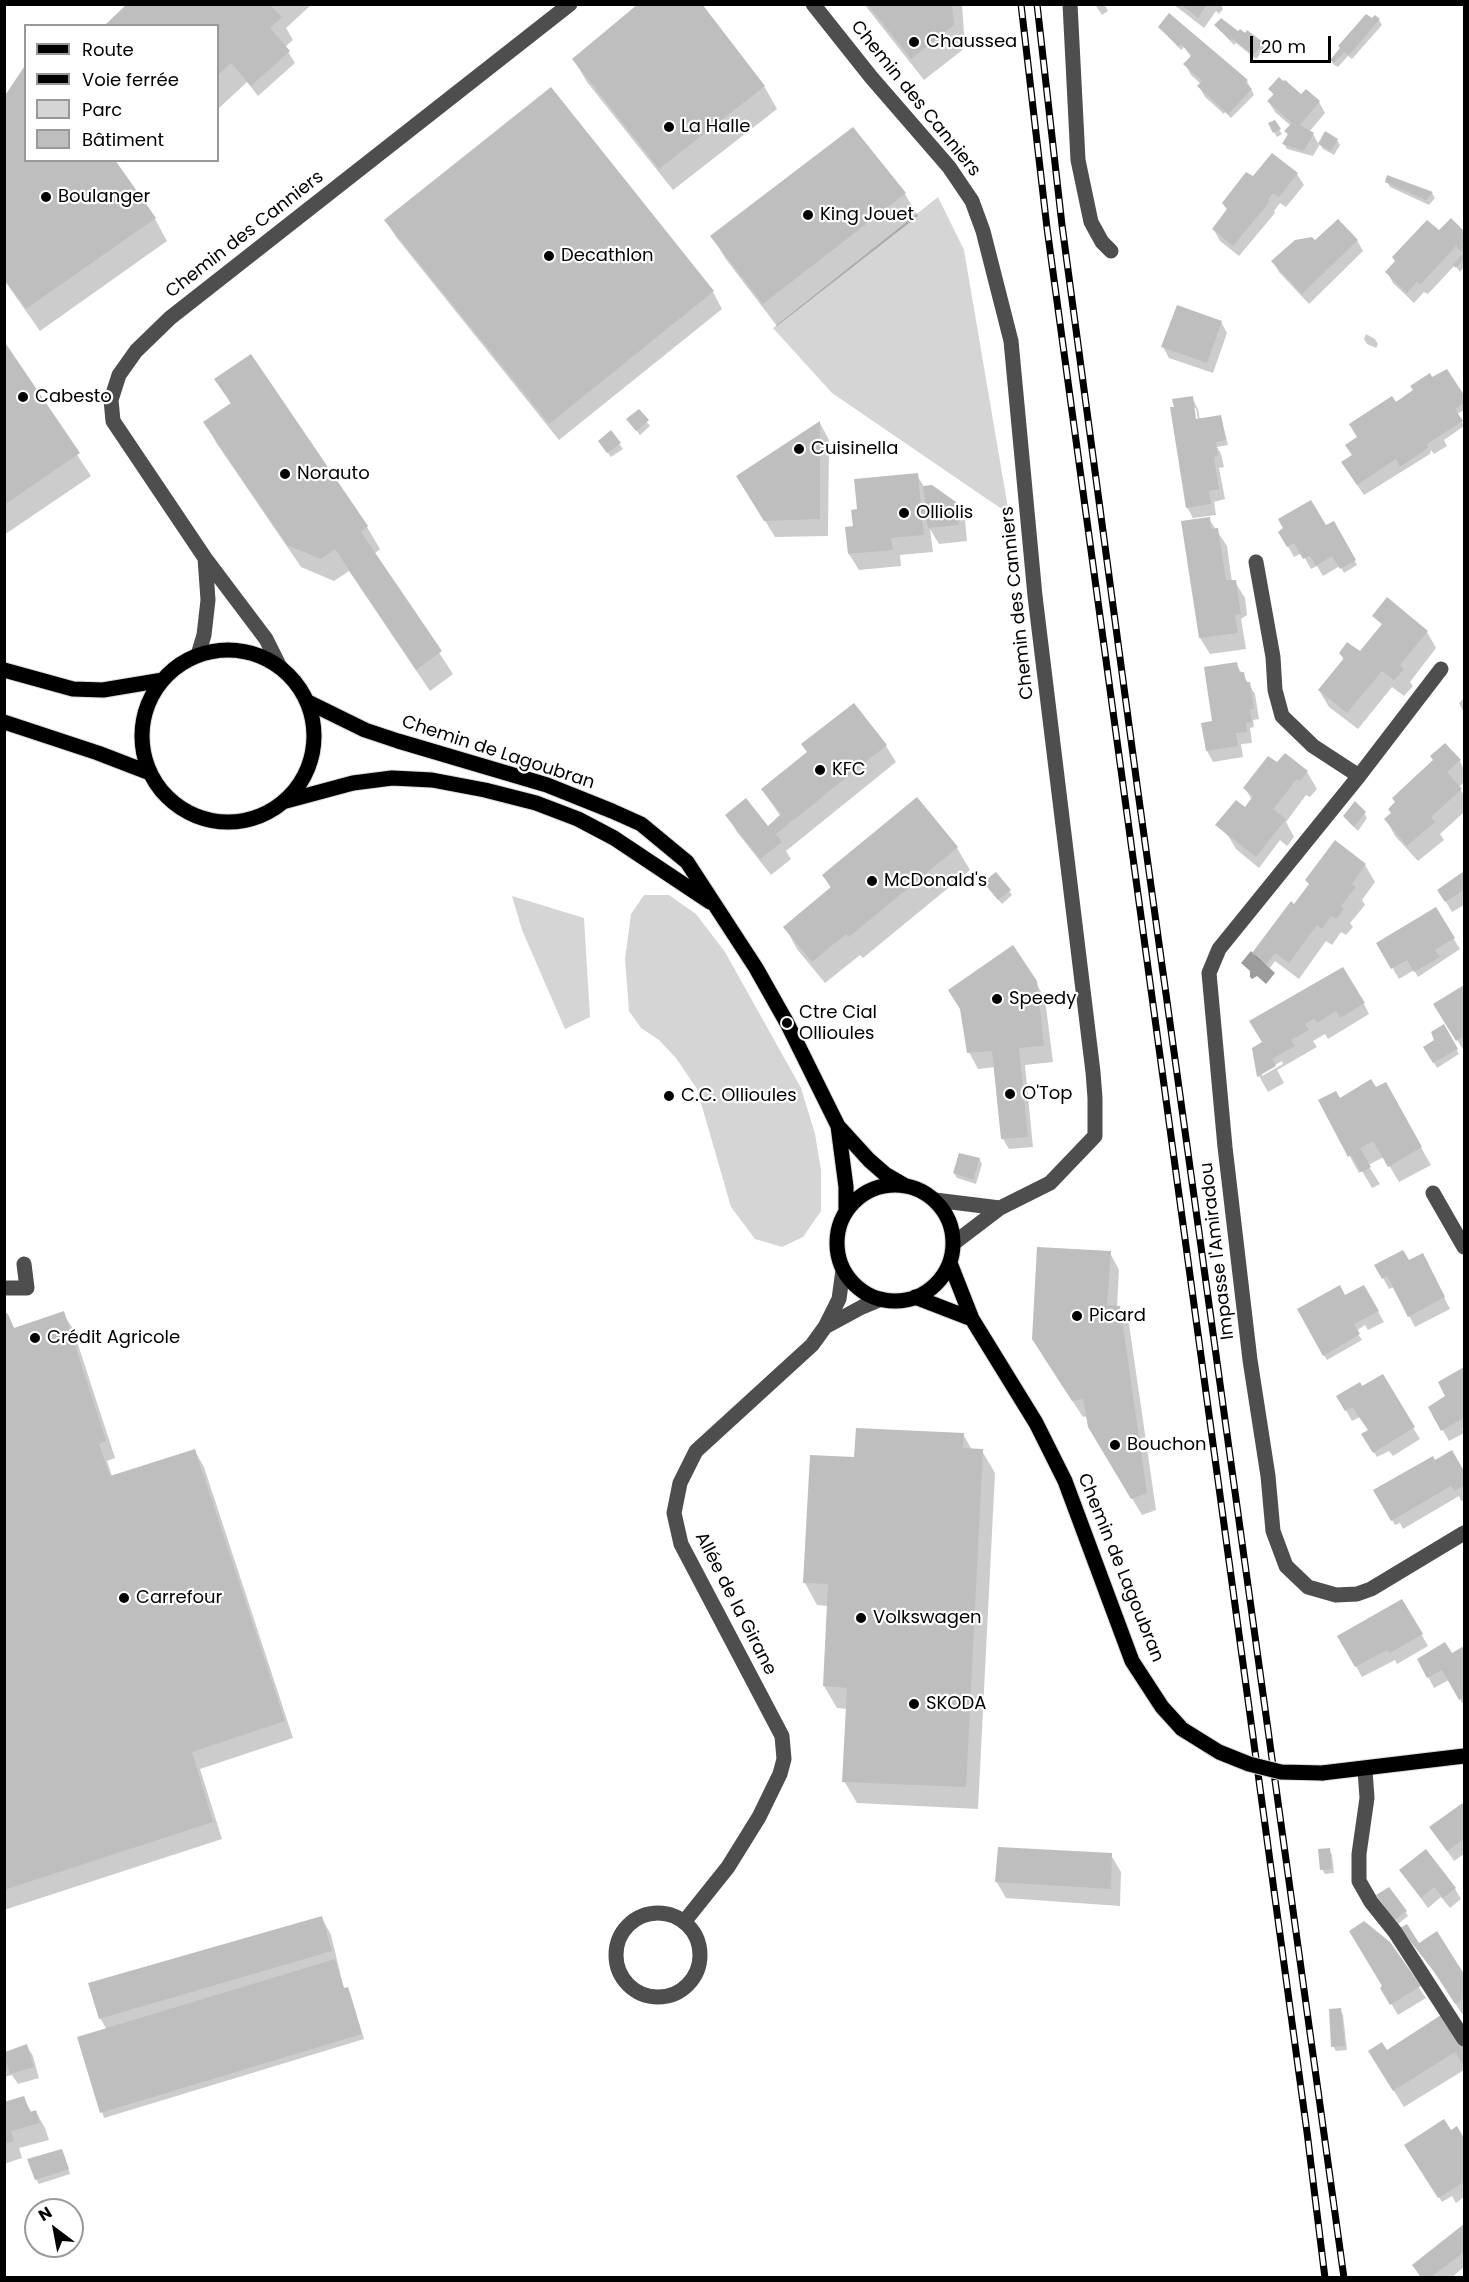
<!DOCTYPE html>
<html>
<head>
<meta charset="utf-8">
<style>
	body { margin:0 }
	#map { position:relative; width:1469px; height:2282px; overflow:hidden; background:#fff; font-family:Poppins,sans-serif }
	canvas { display:block }
	.frame { position:absolute; inset:0; border:6px solid #000; pointer-events:none }
	.legend { position:absolute; left:24px; top:24px; width:195px; height:138px; box-sizing:border-box; background:#fff; border:2px solid #999; margin:0; padding:8px 10px; list-style:none; font-size:18px; color:#000 }
	.legend li { display:flex; align-items:center; gap:12px; height:30px }
	.legend b { width:30px; border:2px solid #999 }
	.north { position:absolute; left:24px; top:2198px; width:60px; height:60px; box-sizing:border-box; background:#fff; border:2px solid #999; border-radius:50%; rotate:328deg; font-size:16px; font-weight:700; line-height:24px; text-align:center; color:#000 }
	.north::after { content:''; display:block; margin:auto; width:21px; height:27px; background:#000; clip-path:polygon(50% 0,100% 100%,50% 72%,0 100%) }
	.scale { position:absolute; left:1250px; top:36px; width:81px; height:27px; box-sizing:border-box; border:3px solid #000; border-top:0; padding-left:8px; font-size:18px; line-height:21px; white-space:nowrap; color:#000; -webkit-text-stroke:4px #fff; paint-order:stroke }
</style>
</head>
<body>
<div id="map">
<canvas width="1469" height="2282"></canvas>
<div class="frame"></div>
<ul class="legend">
<li><b style="height:8px;background:#000"></b>Route</li>
<li><b style="height:8px;background:#000"></b>Voie ferrée</li>
<li><b style="height:16px;background:#d5d5d5"></b>Parc</li>
<li><b style="height:16px;background:#bebebe"></b>Bâtiment</li>
</ul>
<div class="north">N</div>
<div class="scale">20 m</div>
</div>
<script>
const context = document.querySelector('canvas').getContext('2d');
context.lineJoin = 'round';
function fill(path, color) { context.fillStyle = color; context.fill(path, 'evenodd'); }
const toPath = rows => new Path2D(rows.map(r => 'M' + r).join(''));
function trace(path, color, width, dash) { context.strokeStyle = color; context.lineWidth = width; context.lineCap = dash ? 'butt' : 'round'; context.setLineDash(dash || []); context.stroke(path); }
function write(font, color, halo, rows, align = 'center') {
  context.font = font + ' Poppins,sans-serif'; context.lineWidth = 4.5; context.setLineDash([]); context.textBaseline = 'middle'; context.strokeStyle = halo; context.fillStyle = color; for (const [text, x, y, turn = 0] of rows) {
    context.save(); context.translate(x, y); context.rotate((+turn || 0) * Math.PI / 180); context.textAlign = isNaN(turn) ? turn : align; if (halo) context.strokeText(text, 0, 0); context.fillText(text, 0, 0); context.restore();
  }
}
fill(toPath([
	[938,197,964,250,1009,514,832,393,773,328],
	[644,895,669,895,696,914,725,952,801,1088,815,1134,821,1170,821,1211,803,1237,782,1247,755,1239,731,1207,697,1089,676,1058,659,1040,641,1028,629,1011,625,959,631,914],
	[512,896,584,918,590,1017,565,1029,522,930]
]), '#d5d5d5');
fill(toPath([
	[1251,951,1275,973,1266,984,1257,976,1252,979,1250,977,1250,971,1241,963]
]), '#9c9c9c');
fill(toPath([
	[130,4,312,4,286,28,293,40,285,47,295,63,258,96,247,82,218,109,218,26],
	[864,4,962,4,965,48,924,80],
	[1098,4,1104,4,1108,11,1102,15,1096,6],
	[1173,4,1221,4,1223,9,1219,14,1216,11,1204,28],
	[1373,20,1379,20,1382,25,1352,59,1348,56,1338,67,1334,65,1331,60],
	[1216,26,1262,44,1265,49,1256,59,1236,43,1234,45],
	[1159,27,1247,81,1254,95,1231,118,1225,112,1224,114,1205,97,1199,86,1201,84,1191,75,1185,64,1191,57,1184,47,1181,50],
	[574,60,764,86,777,109,673,190,587,82],
	[550,89,713,292,722,309,559,440,396,237,386,221],
	[1270,89,1301,96,1306,91,1319,102,1325,113,1309,132,1313,134,1319,145,1325,133,1337,140,1340,145,1334,155,1323,149,1320,144,1313,156,1287,149,1284,144,1289,136,1286,132,1291,126,1275,112,1269,102,1274,96],
	[4,99,26,160,114,160,155,219,167,241,40,331,4,280],
	[1274,122,1282,134,1277,137,1270,124],
	[852,129,905,194,918,216,777,326,725,258,712,236],
	[1272,155,1297,174,1304,185,1286,207,1280,203,1274,211,1275,213,1239,256,1220,241,1214,230,1228,211,1223,203,1254,178],
	[1388,177,1432,193,1435,198,1429,205,1390,187,1387,182],
	[1451,220,1464,233,1464,267,1460,272,1455,265,1428,294,1424,292,1414,303,1393,283,1387,272,1396,262,1439,233],
	[1357,240,1363,251,1309,304,1279,272,1273,262,1315,242],
	[1221,322,1227,333,1213,373,1169,358,1163,347],
	[1366,334,1375,339,1378,344,1376,348,1367,344,1364,339],
	[4,344,91,476,4,535],
	[251,357,367,527,380,549,374,554,453,674,430,691,349,571,334,581,301,567,217,444,205,422,231,404,216,379],
	[1447,371,1464,398,1464,410,1457,414,1464,426,1444,440,1447,446,1434,454,1431,450,1430,454,1364,495,1349,473,1353,456,1432,379],
	[1192,398,1198,409,1200,420,1221,417,1228,445,1217,447,1221,454,1224,467,1219,468,1225,499,1214,502,1216,515,1193,518,1187,507],
	[1193,408,1196,408,1198,420,1195,420],
	[638,411,650,426,640,435,628,420],
	[820,423,829,440,828,536,775,537,748,493],
	[611,433,623,449,611,457,603,446],
	[917,475,924,487,955,503,965,520,967,541,939,544,930,529,933,552,900,555,901,566,859,570,849,554,859,510],
	[1209,519,1227,546,1232,582,1235,582,1245,598,1247,615,1241,619,1246,649,1210,654,1200,638],
	[1334,523,1357,565,1344,573,1340,566,1323,576,1317,566,1311,569,1302,553,1294,557,1280,532,1325,527],
	[1374,616,1427,632,1436,648,1410,682,1413,686,1404,696,1392,687,1358,729,1329,707,1319,690,1344,660,1340,653,1360,653,1383,625],
	[1236,664,1255,694,1259,719,1253,720,1254,727,1250,728,1252,743,1241,744,1243,757,1213,762,1207,751,1203,724,1214,722],
	[1464,698,1464,713,1459,703],
	[853,705,886,746,896,762,786,851,791,859,771,875,737,832,727,815,768,828,781,817,762,789,808,753],
	[1460,761,1464,770,1464,782,1459,787,1464,796,1464,812,1440,834,1444,840,1418,861,1395,836,1386,819],
	[1277,764,1307,772,1317,789,1310,797,1306,795,1286,822,1294,837,1287,846,1280,840,1259,868,1236,849,1229,837,1217,825,1245,809,1252,800,1245,788],
	[917,799,957,848,970,870,863,958,860,955,825,983,797,949,785,927,831,889,824,875],
	[1364,813,1367,818,1358,831,1348,821],
	[1365,865,1375,882,1362,900,1365,905,1350,923,1353,927,1346,935,1341,932,1332,945,1326,941,1299,979,1275,961,1270,968,1257,958,1254,954,1310,885,1307,881],
	[1464,873,1464,905,1452,912,1439,890],
	[988,887,1009,891,1012,895,1002,904],
	[1435,909,1460,949,1418,977,1414,970,1399,979,1378,943],
	[1035,981,1045,999,1053,1062,1025,1065,1033,1147,1009,1149,1003,1139,995,1067,978,1069,969,1052],
	[1464,987,1464,1051,1435,1004],
	[1364,1004,1369,1014,1328,1039,1325,1034,1313,1041,1317,1047,1277,1070,1284,1083,1268,1092,1259,1076,1253,1048,1263,1043,1251,1022],
	[1282,1061,1283,1064,1262,1076,1262,1072],
	[1444,1026,1459,1054,1437,1068,1425,1047,1436,1041],
	[1385,1084,1431,1165,1399,1182,1384,1157,1368,1165,1380,1184,1372,1188,1362,1171,1359,1173,1323,1107],
	[979,1159,982,1164,976,1184,957,1178,954,1173],
	[1110,1253,1119,1270,1117,1307,1119,1307,1129,1324,1156,1510,1142,1515,1099,1444,1088,1416,1083,1417,1043,1356],
	[1376,1265,1428,1266,1450,1309,1415,1327,1394,1287,1389,1289],
	[1364,1287,1384,1322,1368,1330,1365,1325,1356,1331,1362,1340,1327,1360,1319,1347,1345,1297],
	[63,1313,73,1329,115,1458,107,1461,112,1476,194,1450,204,1467,293,1738,200,1769,222,1839,4,1910,4,1314,15,1329],
	[1464,1369,1464,1427,1462,1429,1464,1433,1449,1441,1430,1407,1447,1397,1440,1383],
	[1388,1387,1420,1439,1393,1456,1389,1451,1377,1457,1363,1435,1369,1431,1360,1417,1352,1421,1338,1396,1362,1388],
	[963,1434,972,1450,982,1451,995,1473,978,1809,857,1803,844,1781,847,1709,837,1708,824,1686,828,1606,817,1605,805,1583,856,1459],
	[1452,1452,1464,1474,1464,1500,1461,1501,1459,1496,1403,1529,1400,1523,1395,1525,1375,1490],
	[1402,1601,1428,1646,1397,1664,1395,1660,1362,1677,1339,1636],
	[1464,1647,1464,1704,1463,1704,1449,1680,1434,1688,1419,1660,1451,1655],
	[1464,1804,1464,1854,1454,1861,1431,1827],
	[1329,1850,1332,1855,1334,1873,1325,1874,1322,1869],
	[1111,1855,1121,1872,1120,1906,1006,1898,996,1881],
	[1401,1871,1455,1889,1461,1899,1450,1908,1441,1897,1428,1908],
	[1381,1901,1405,1911,1408,1916,1398,1924],
	[322,1918,331,1935,344,1989,348,1989,350,1993,364,2039,104,2118,79,2038,107,2030,100,2018],
	[1405,1934,1419,1945,1447,1950,1464,1977,1464,2012,1462,2014,1441,1981],
	[1388,1943,1426,1998,1398,2015,1382,1988],
	[1340,2010,1343,2015,1347,2050,1336,2051,1333,2046],
	[1441,2017,1464,2050,1464,2070,1404,2107,1380,2068,1387,2052],
	[26,2045,33,2056,39,2078,18,2084,12,2075,4,2077,4,2049,6,2053],
	[23,2098,32,2113,36,2112,45,2128,49,2140,19,2148,22,2158,4,2164,4,2103],
	[1456,2128,1464,2141,1464,2197,1456,2203,1452,2196,1442,2202,1406,2145,1455,2138],
	[64,2155,70,2174,39,2184,36,2179],
	[1464,2225,1464,2267,1451,2278,1421,2278,1414,2266]
]), '#0003');
fill(toPath([
	[127,4,275,4,272,7,282,17,270,28,290,51,251,86,231,63,218,75,218,26,104,26],
	[638,4,702,4,765,86,659,169,572,59],
	[867,4,952,4,954,25,911,59],
	[1180,4,1207,4,1198,18],
	[1169,13,1248,80,1245,83,1252,89,1228,114,1197,86,1202,81,1183,64,1192,55,1181,44,1178,46,1158,27],
	[1366,14,1372,18,1375,15,1380,19,1349,55,1344,52,1334,63,1330,60,1340,48,1338,46],
	[1221,18,1238,31,1240,29,1245,33,1247,30,1264,43,1253,55,1233,39,1230,40,1214,25],
	[26,64,26,160,115,160,156,218,26,309,4,278,4,97],
	[1279,77,1283,81,1285,80,1301,94,1306,89,1320,101,1300,125,1314,133,1304,151,1282,144,1288,134,1284,131,1292,123,1267,101,1274,94,1268,89],
	[551,87,714,291,549,424,384,220],
	[1275,120,1281,129,1273,133,1268,123],
	[853,127,906,193,763,304,710,236],
	[1325,131,1338,139,1331,151,1318,144],
	[1272,153,1298,173,1279,197,1273,193,1268,200,1270,201,1233,246,1212,229,1227,209,1222,203,1246,172,1253,176],
	[1387,175,1433,192,1426,200,1385,182],
	[1451,218,1464,231,1464,259,1456,268,1453,265,1463,253,1456,246,1421,284,1417,282,1407,293,1385,272,1395,261,1392,257,1427,220,1439,230],
	[1338,219,1358,240,1302,294,1271,261,1295,240,1312,237,1315,240],
	[1177,305,1222,321,1207,363,1161,347],
	[4,341,80,453,4,505],
	[251,354,368,526,361,532,442,651,416,670,335,549,321,559,287,545,203,422,231,403,214,379],
	[1447,369,1464,395,1464,403,1455,409,1463,421,1427,444,1428,448,1400,467,1396,459,1357,485,1341,462,1352,455,1345,445,1357,437,1349,424,1392,396,1396,402,1413,390,1410,386,1430,373,1432,377],
	[1193,396,1196,419,1221,415,1226,440,1216,442,1218,456,1214,457,1219,489,1209,491,1211,504,1186,508,1170,407,1174,407,1172,399],
	[639,409,649,420,636,431,626,419],
	[820,421,820,519,764,521,736,476],
	[611,430,621,443,607,453,598,441],
	[918,473,921,508,926,508,923,486,932,485,956,502,959,525,928,528,926,516,922,516,924,535,891,538,893,550,848,554,845,527,853,526,851,510,857,509,854,479],
	[1311,500,1326,525,1334,521,1356,560,1340,569,1332,556,1316,566,1310,556,1303,559,1294,543,1287,547,1278,532,1283,528,1278,519],
	[1210,517,1211,529,1218,528,1226,580,1236,580,1241,614,1235,615,1238,633,1199,638,1181,521],
	[1387,597,1428,631,1400,665,1404,669,1394,680,1382,671,1347,713,1318,690,1344,658,1339,653,1347,642,1360,651,1382,624,1372,616],
	[1237,662,1239,672,1244,672,1246,682,1250,682,1254,709,1250,709,1252,722,1246,723,1247,732,1236,733,1238,746,1206,751,1201,723,1212,721,1204,667],
	[854,703,887,745,776,834,782,842,760,859,725,815,746,798,768,826,781,814,761,789,807,752,801,744],
	[1445,743,1461,760,1447,772,1462,789,1431,817,1435,822,1407,846,1384,819,1391,813,1388,809,1395,802,1392,798,1433,760,1430,756],
	[1285,753,1308,771,1300,781,1297,779,1273,809,1286,819,1256,857,1215,825,1236,800,1245,807,1253,796,1243,788,1268,756,1277,762],
	[917,797,958,847,849,937,846,934,812,962,783,927,831,887,822,875],
	[1355,801,1366,812,1354,827,1343,816],
	[1335,840,1366,864,1352,884,1356,887,1341,906,1344,909,1337,919,1331,916,1322,929,1317,925,1289,963,1275,953,1267,964,1252,953,1291,901,1294,904,1309,884,1305,880],
	[1464,871,1464,890,1445,902,1437,890],
	[996,872,1011,890,998,900,983,882],
	[1436,907,1455,938,1435,950,1440,957,1414,972,1407,960,1391,969,1376,943],
	[1013,945,1037,981,1044,1046,1019,1048,1028,1137,1001,1139,992,1051,967,1053,960,1009,948,990],
	[1343,967,1365,1003,1340,1018,1336,1011,1317,1023,1314,1019,1305,1024,1309,1030,1291,1040,1295,1046,1272,1059,1276,1066,1257,1077,1252,1048,1262,1042,1249,1021],
	[1464,985,1464,1036,1456,1041,1433,1004],
	[1444,1024,1458,1049,1433,1063,1423,1047,1434,1040,1431,1032],
	[1371,1079,1376,1087,1386,1082,1422,1147,1388,1167,1373,1141,1360,1148,1371,1167,1361,1172,1351,1155,1348,1157,1318,1100,1336,1091,1340,1098],
	[959,1153,980,1158,973,1180,953,1173],
	[1037,1247,1111,1251,1107,1305,1120,1306,1147,1493,1131,1499,1088,1427,1083,1399,1072,1401,1032,1339],
	[1403,1250,1409,1260,1423,1253,1445,1297,1408,1317,1387,1276,1382,1279,1374,1265],
	[1340,1285,1345,1295,1364,1285,1379,1311,1354,1324,1360,1334,1323,1356,1297,1309],
	[64,1311,106,1441,99,1444,110,1476,195,1449,285,1721,192,1752,213,1822,4,1890,4,1312,8,1314,14,1328],
	[1464,1367,1464,1418,1441,1431,1428,1407,1445,1396,1438,1382],
	[1383,1374,1415,1427,1373,1453,1361,1434,1368,1430,1352,1407,1345,1411,1336,1396,1360,1382,1362,1386],
	[856,1428,964,1433,963,1448,983,1449,966,1787,842,1782,847,1688,823,1686,828,1584,803,1583,810,1455,854,1457],
	[1452,1450,1464,1471,1464,1486,1454,1491,1451,1486,1391,1521,1373,1490,1433,1456,1435,1460],
	[1402,1599,1423,1634,1390,1653,1387,1650,1355,1667,1337,1636],
	[1445,1642,1452,1653,1464,1646,1464,1697,1459,1700,1442,1670,1427,1678,1417,1659],
	[1464,1802,1464,1839,1447,1851,1429,1827],
	[998,1847,1112,1853,1111,1889,995,1882],
	[1330,1848,1332,1869,1320,1870,1318,1849],
	[1426,1849,1456,1888,1443,1898,1434,1887,1421,1898,1399,1870],
	[1389,1887,1407,1911,1394,1920,1376,1895],
	[322,1916,332,1951,99,2019,88,1983],
	[1364,1921,1390,1942,1421,1986,1390,2005,1380,1988,1382,1986,1349,1931],
	[1407,1924,1419,1943,1437,1931,1464,1974,1464,1998,1455,2004,1433,1970,1400,1928],
	[335,1959,344,1988,348,1987,362,2034,100,2113,77,2037],
	[1341,2008,1345,2046,1331,2047,1329,2009],
	[1441,2015,1464,2047,1464,2064,1463,2065,1455,2052,1393,2091,1368,2051,1382,2042,1387,2050],
	[27,2044,34,2067,10,2074,7,2064,5,2064,5,2052],
	[24,2096,30,2112,36,2110,40,2123,11,2131,14,2141,4,2144,4,2102],
	[1444,2119,1451,2130,1457,2126,1464,2138,1464,2182,1438,2198,1404,2145],
	[62,2149,69,2169,35,2180,27,2159],
	[1464,2224,1464,2252,1431,2277,1421,2277,1412,2265]
]), '#bebebe');
const major = toPath([
	'142 736a86 86 0 1 1 172 0a86 86 0 1 1-172 0Z',
	[4,670,73,689,103,690,163,680],
	[308,702,365,730,398,741,547,785,612,811,641,824,687,862,756,968,787,1023,838,1126,846,1187,846,1210],
	[4,722,98,753,150,773],
	[286,801,353,783,392,778,432,780,485,790,536,803,578,819,614,838,710,902],
	[838,1126,869,1160,885,1174,904,1185],
	'837 1243a58 58 0 1 1 116 0a58 58 0 1 1-116 0Z',
	[950,1263,972,1319,1036,1423,1065,1481,1132,1661,1162,1707,1182,1729],
	[915,1297,972,1319],
	[1322,1773,1464,1756]
]);
trace(major, '#dbdbdb', 17);
trace(toPath([
	[813,4,871,77,949,167,972,201,983,231,1011,341,1035,596,1093,1072,1095,1098,1095,1136,1050,1183,1000,1208,954,1243],
	[1070,4,1078,160,1091,222,1102,242,1111,251],
	[1256,562,1273,657,1275,690,1282,716,1313,746,1359,776],
	[198,655,204,635,208,600,205,558],
	[280,667,266,639,205,558,113,421,111,400,119,375,136,351,170,318,570,4],
	[1441,669,1359,776,1219,949,1209,973,1225,1147,1250,1360,1268,1476,1273,1531,1286,1566,1308,1587,1336,1595,1357,1594,1371,1589,1464,1533],
	[1433,1193,1464,1247],
	[935,1200,1000,1208],
	[4,1288,27,1288,24,1264],
	[825,1327,862,1307,881,1299],
	[1365,1770,1367,1798,1359,1854,1359,1881,1371,1902,1395,1932,1464,2039],
	'616 1955a42 42 0 1 1 84 0a42 42 0 1 1-84 0Z',
	[684,1922,728,1867,759,1817,780,1774,784,1759,782,1736,681,1544,674,1513,680,1483,696,1451,812,1345,825,1327,839,1299,843,1270]
]), '#4e4e4e', 15);
trace(major, '#000', 15);
const rail = toPath([
	[1021,4,1047,228,1307,2132,1325,2278],
	[1037,4,1062,225,1138,792,1344,2278]
]);
trace(rail, '#000', 7);
trace(rail, '#fff', 4.5, [14]);
const majorBridge = toPath([
	[1182,1729,1219,1752,1249,1764,1281,1772,1322,1773]
]);
trace(majorBridge, '#dbdbdb', 17, []);
trace(majorBridge, '#000', 15);
for (const [x, y, r, color] of [
	[914,42,6,"#000"],
	[669,127,6,"#000"],
	[46,197,6,"#000"],
	[808,215,6,"#000"],
	[549,256,6,"#000"],
	[23,397,6,"#000"],
	[799,449,6,"#000"],
	[285,474,6,"#000"],
	[904,513,6,"#000"],
	[820,770,6,"#000"],
	[872,881,6,"#000"],
	[997,999,6,"#000"],
	[787,1023,6,"#000"],
	[1010,1094,6,"#000"],
	[669,1096,6,"#000"],
	[1077,1316,6,"#000"],
	[35,1338,6,"#000"],
	[1115,1445,6,"#000"],
	[124,1598,6,"#000"],
	[861,1618,6,"#000"],
	[914,1704,6,"#000"]
]) { const dot = new Path2D(); dot.arc(x, y, r, 0, 2 * Math.PI); context.fillStyle = color; context.fill(dot); trace(dot, '#fff', 2); }
write('18px', '#000', '#fff', [
	["Chaussea",926,42],
	["La Halle",681,127],
	["Boulanger",58,197],
	["King Jouet",820,215],
	["Decathlon",561,256],
	["Cabesto",35,397],
	["Cuisinella",811,449],
	["Norauto",297,474],
	["Olliolis",916,513],
	["KFC",832,770],
	["McDonald's",884,881],
	["Speedy",1009,999],
	["Ctre Cial",799,1013],
	["Ollioules",799,1034],
	["O'Top",1022,1094],
	["C.C. Ollioules",681,1096],
	["Picard",1089,1316],
	["Crédit Agricole",47,1338],
	["Bouchon",1127,1445],
	["Carrefour",136,1598],
	["Volkswagen",873,1618],
	["SKODA",926,1704]
], 'left');
write('18px', '#000', '#fff', [
	["Chemin des Canniers",915,99,51],
	["Chemin des Canniers",245,235,-38],
	["Chemin des Canniers",1018,603,-96],
	["Chemin de Lagoubran",498,753,18],
	["Impasse l'Amiradou",1218,1251,-97],
	["Chemin de Lagoubran",1120,1568,68],
	["Allée de la Girane",735,1604,63]
]);
</script>
</body>
</html>
